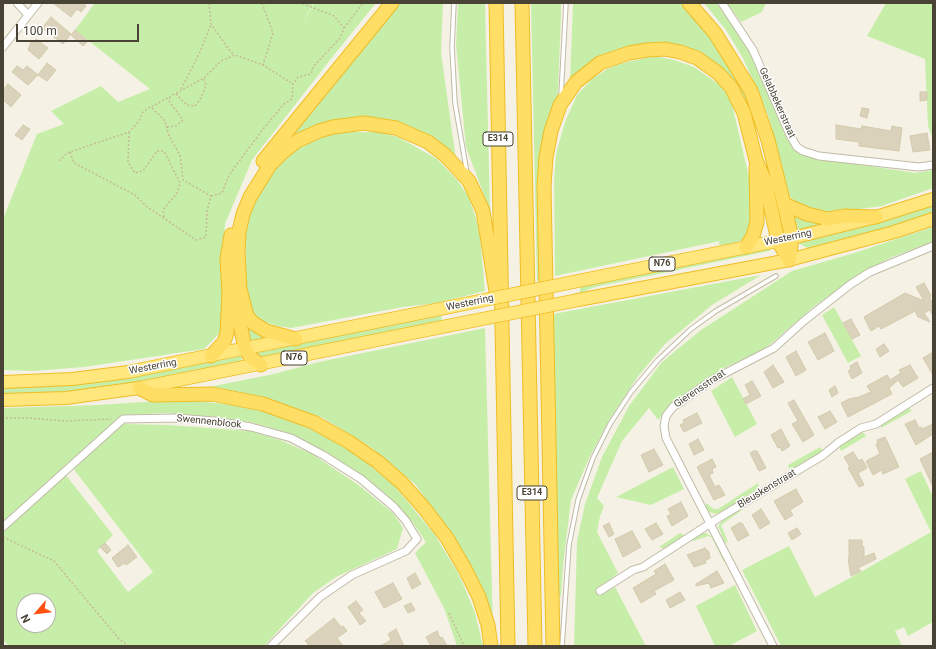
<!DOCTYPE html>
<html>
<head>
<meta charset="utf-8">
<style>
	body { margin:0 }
	#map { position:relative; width:936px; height:649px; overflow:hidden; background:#f5f2e5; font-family:Roboto,sans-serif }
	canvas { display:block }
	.frame { position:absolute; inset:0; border:4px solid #484334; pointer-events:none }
	.north { position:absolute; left:16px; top:593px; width:40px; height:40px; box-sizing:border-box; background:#fff; border:1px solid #b6b4ae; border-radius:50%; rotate:242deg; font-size:11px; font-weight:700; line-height:16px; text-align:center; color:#484334 }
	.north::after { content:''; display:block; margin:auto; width:14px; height:18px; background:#ff5212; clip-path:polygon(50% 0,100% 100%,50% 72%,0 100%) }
	.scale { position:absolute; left:16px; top:24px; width:123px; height:18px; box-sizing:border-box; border:2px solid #484334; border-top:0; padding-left:5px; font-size:12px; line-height:14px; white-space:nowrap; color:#484334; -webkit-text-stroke:3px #fff; paint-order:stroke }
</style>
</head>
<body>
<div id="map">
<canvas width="936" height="649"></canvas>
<div class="frame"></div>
<div class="north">N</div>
<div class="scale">100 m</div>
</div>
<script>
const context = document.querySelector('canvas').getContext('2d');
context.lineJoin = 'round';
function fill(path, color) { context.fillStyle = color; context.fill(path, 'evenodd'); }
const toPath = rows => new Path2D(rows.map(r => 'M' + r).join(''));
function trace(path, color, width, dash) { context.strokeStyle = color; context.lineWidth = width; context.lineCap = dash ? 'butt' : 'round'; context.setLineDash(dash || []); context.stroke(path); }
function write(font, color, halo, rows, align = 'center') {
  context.font = font + ' Roboto,sans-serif'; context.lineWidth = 3; context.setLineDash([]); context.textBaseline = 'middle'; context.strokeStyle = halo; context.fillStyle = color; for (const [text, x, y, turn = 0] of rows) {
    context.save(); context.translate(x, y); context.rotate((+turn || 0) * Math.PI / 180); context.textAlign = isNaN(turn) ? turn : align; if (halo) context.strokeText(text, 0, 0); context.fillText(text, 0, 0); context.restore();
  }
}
fill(toPath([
	[95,3,313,3,303,23,314,3,376,3,334,55,252,160,225,224,223,263,224,329,204,349,84,367,34,371,3,370,3,219,37,134,64,124,51,111,101,86,118,102,150,89,75,30],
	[398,3,443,3,441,52,456,160,383,121,282,145],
	[458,3,485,3,490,211,466,147,456,45],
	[531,3,561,3,561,15,558,91,542,281,537,281],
	[573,3,684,3,709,33,735,72,747,99,745,100,728,77,713,64,638,46,570,83],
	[704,3,716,3,732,23,749,50,788,141,797,151,809,157,916,173,933,170,933,188,882,206,824,214,797,204,790,197,768,115,743,58,726,30],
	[727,3,766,3,762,12,741,22],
	[886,3,933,3,933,139,928,126,925,59,867,36],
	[655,56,674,60,694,67,720,85,731,100,752,190,751,225,747,236,737,243,727,246,718,244,720,241,555,276,554,179,556,154,565,122,577,95,592,79,607,69,623,63],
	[353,132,379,132,398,137,437,159,457,180,468,196,476,218,480,237,485,291,438,303,403,307,291,328,277,326,262,321,254,315,247,301,245,229,251,206,273,172,287,157,300,148,317,139,335,133],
	[933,204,933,213,873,234,809,249,800,244,800,241],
	[793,213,826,224,797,231],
	[933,227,933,242,892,257,867,270,845,284,812,308,772,343,759,352,728,366,674,402,658,420,649,408,622,441,597,498,604,506,600,516,597,532,618,573,598,589,601,594,615,587,646,646,574,646,577,541,585,504,602,457,629,406,662,362,701,330,792,271,851,254],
	[776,246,769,251,595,287,580,293,580,286],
	[761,275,712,305,665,344,639,375,611,417,590,456,571,500,563,565,561,596,559,596,553,314],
	[834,307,861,356,848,363,822,315],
	[242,312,270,338,246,342],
	[441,315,442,322,265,358,255,353],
	[485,328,493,629,452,535,415,484,372,448,323,418,247,394,204,388,274,374,319,362],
	[241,356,242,363,171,378,81,391,3,395,3,388,134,377],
	[732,377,757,424,735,437,711,391],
	[159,401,197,401,233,405,270,413,295,422,333,440,364,461,392,483,435,535,458,573,466,591,475,613,483,646,457,646,444,608,415,553,426,542,413,523,390,498,368,480,300,439,278,430,251,422,167,413,123,415,124,424,168,425,250,431,280,440,312,454,357,484,393,513,403,528,397,549,336,577,313,593,264,646,9,646,3,640,3,408,98,405],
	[72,467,153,572,128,592,97,551,113,535,65,474],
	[24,601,48,601,48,625,24,625],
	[909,408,912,411,881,428,881,426],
	[863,432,866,436,841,451,839,446],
	[820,447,823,451,792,470,789,468,788,465],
	[673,467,684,489,651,505,616,497],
	[921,471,933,497,933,622,908,636,904,627,895,631,902,646,781,646,742,570,789,546,815,597,850,578,931,532,905,479],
	[758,483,759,488,720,513,716,514,709,512,704,505,708,504,713,509,718,509],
	[740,509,742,510,721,525,728,542,725,543,718,526,722,521],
	[680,533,686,536,665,549,659,547],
	[702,533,706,533,714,538,726,561,724,562,712,538,709,536,693,541,692,539],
	[735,585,757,631,729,646,715,646,696,606]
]), '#c7eea9');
const building = toPath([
	[53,3,83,3,86,6,81,12,77,9,71,17,53,3],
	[51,17,71,34,63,44,42,28,51,17],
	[75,30,88,41,83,46,71,35,75,30],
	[36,39,48,48,39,59,28,50,31,42,34,43,36,39],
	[47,63,56,70,47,81,38,75,47,63],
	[17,66,23,70,27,66,38,75,28,85,12,72,17,66],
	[8,84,21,95,11,107,3,100,3,90,8,84],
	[920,92,927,92,927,100,920,101,920,92],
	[862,108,869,109,867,118,860,116,862,108],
	[23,125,30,129,22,140,15,135,23,125],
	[836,125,861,129,862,126,891,131,892,126,902,128,899,151,859,146,859,142,836,139,836,125],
	[927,133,930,150,913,152,910,136,927,133],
	[924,283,931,296,929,297,933,303,933,316,930,310,924,313,930,322,918,317,915,311,881,329,879,326,871,331,864,317,905,293,924,301,916,287,924,283],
	[851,319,860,335,852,339,843,323,851,319],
	[825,333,834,351,818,360,808,342,825,333],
	[884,344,889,351,880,357,876,349,884,344],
	[796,351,806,370,796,376,786,357,796,351],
	[933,352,933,375,923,358,933,352],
	[857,362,862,373,852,379,848,371,851,369,850,366,857,362],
	[773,365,784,382,773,388,764,372,773,365],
	[910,365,918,378,903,387,898,380,889,388,892,394,848,417,841,403,849,399,859,397,871,392,867,386,887,375,890,380,901,373,899,370,910,365],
	[752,381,761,396,746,404,743,399,750,395,745,385,752,381],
	[835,386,838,393,832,397,829,390,835,386],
	[794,400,814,435,803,442,792,424,798,421,788,403,794,400],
	[830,411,837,422,825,429,818,417,830,411],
	[697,413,702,423,684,432,680,425,684,423,683,420,697,413],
	[915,420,919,428,921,427,922,429,933,424,933,434,916,445,905,424,915,420],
	[781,429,790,446,782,451,780,447,778,448,771,435,781,429],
	[885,437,899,467,883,474,882,470,873,475,866,461,880,454,876,444,878,443,877,440,885,437],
	[698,439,704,450,694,455,689,444,698,439],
	[654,449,663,465,649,472,641,455,654,449],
	[754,451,757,451,766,468,759,471,750,453,754,451],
	[853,452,859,461,862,459,867,468,858,473,864,485,859,487,848,468,850,467,844,457,853,452],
	[933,452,933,487,920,459,933,452],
	[712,459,716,467,712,469,713,473,709,475,715,487,719,485,725,495,714,500,697,467,712,459],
	[796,489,803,502,790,510,793,515,785,520,774,501,796,489],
	[681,502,688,516,672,526,667,516,671,514,668,509,681,502],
	[761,509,770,523,760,529,752,515,761,509],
	[609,523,614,534,609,537,603,526,609,523],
	[656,523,663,534,652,540,645,529,656,523],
	[739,523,742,523,749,535,738,541,731,528,739,523],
	[797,528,801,534,792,540,788,533,797,528],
	[632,531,641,547,623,557,615,539,632,531],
	[849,540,862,540,862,546,864,547,864,557,874,553,876,559,858,568,861,571,851,576,848,559,849,558,849,540],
	[105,543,111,550,107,554,100,547,105,543],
	[128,545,137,557,126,565,125,563,118,567,112,558,128,545],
	[705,548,709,552,710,558,705,561,706,563,694,567,687,555,705,548],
	[665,564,674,580,654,591,656,594,641,603,633,588,656,574,654,571,665,564],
	[717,571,724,583,711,588,709,583,696,586,696,584,717,571],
	[415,573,421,584,412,589,407,578,415,573],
	[393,583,402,599,384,608,375,592,393,583],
	[680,592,685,600,670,608,666,600,680,592],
	[356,601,363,610,359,613,366,621,360,625,348,607,356,601],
	[411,603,415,610,408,613,404,606,411,603],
	[334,618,341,627,343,626,347,631,337,638,343,646,310,646,305,641,334,618],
	[396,629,404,646,380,646,391,640,388,634,396,629],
	[437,631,440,638,442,637,447,646,431,646,426,637,437,631]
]);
fill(building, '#dbd2bc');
trace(building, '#d3c9ac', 1);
const service = toPath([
	[454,3,452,47,455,103,467,173],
	[561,96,566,3],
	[562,646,569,545,578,500,593,458,610,424,631,392,658,360,691,329,716,311,776,276]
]);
const minor = toPath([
	[17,3,28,15],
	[722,3,753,50,790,135,797,147,803,151,819,156,919,167,933,165],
	[3,47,38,3],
	[3,527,123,419,176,418,214,421,251,427,291,438,323,455,361,479,394,507,406,521,417,539,406,551,352,575,320,597,271,646],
	[600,591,633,570,643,567,717,519,822,456,839,442,861,428,876,424,933,388],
	[773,646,666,438,664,426,666,416,673,407,714,379,774,348,805,320,851,284,870,272,933,246]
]);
const trunk = toPath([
	[578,281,792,238,876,217,933,199],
	[578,300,789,260,894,232,933,219],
	[3,382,72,379,128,372,445,308],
	[3,400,66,398,139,388,447,326]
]);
const motorway = toPath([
	[496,3,508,646],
	[522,3,535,646],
	[689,3,715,33,751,91,768,140,784,204,792,238,789,260],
	[263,161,392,3],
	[784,204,807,214,828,219,844,216,876,217],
	[746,247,753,236,757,222,756,167],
	[236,303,245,349,251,358,261,365],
	[296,339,266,331,253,323,247,316,240,289,238,252,239,232,243,214,250,197,270,165,282,153,297,141,319,131,333,127,364,123,396,128,428,142,445,155,469,181,483,211,496,291],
	[211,356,224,342,227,333,229,294,227,259,231,235],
	[139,388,153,395,212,394,263,404,313,422,349,442,378,462,402,483,424,508,447,538,465,569,479,597,488,625,491,646],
	[553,646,544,186,546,157,551,131,560,105,576,82,600,63,629,53,647,50,665,49,680,52,697,58,718,73,731,87,744,113,756,160,765,181,778,241,789,260]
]);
trace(service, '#c1bba7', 5.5);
trace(minor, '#c1bba7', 9);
trace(trunk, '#efbd25', 14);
trace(motorway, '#efbd25', 15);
trace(toPath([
	[209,3,211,24,227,47,234,55],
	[262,3,273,33,263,65],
	[344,28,363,3],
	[181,89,200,52,211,24],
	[176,94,187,105,195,106,201,98,206,85,204,79],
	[167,127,176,126,183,120,169,101,170,98],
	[129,132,128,162,135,173,143,171,157,151,164,151,180,183,177,193,163,210,164,218],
	[70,152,74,163,135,195,146,206,196,240,206,237,207,211,211,196,183,180,180,155,169,136,165,121,151,107,204,78,221,61,235,55,263,65,293,84],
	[59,161,67,153,129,132,139,121,143,112,150,107],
	[211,196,222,193,229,175,263,129,284,104,292,99,293,84,298,77,311,74,313,67,340,38,344,28,334,16,301,3],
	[6,418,28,418,65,421,111,419],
	[3,537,54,561,119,639,129,646],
	[449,613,464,646]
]), '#c5ba96', 1.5, [2, 2]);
trace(service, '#fff', 3.5);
trace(minor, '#fff', 7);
trace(trunk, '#ffe67d', 12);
trace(motorway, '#ffde66', 13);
const trunkBridge = toPath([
	[445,308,578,281],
	[447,326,578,300]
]);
trace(trunkBridge, '#efbd25', 14, []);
trace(trunkBridge, '#ffe67d', 12);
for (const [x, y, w] of [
	[498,139,30],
	[662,264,26],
	[294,358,26],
	[532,493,30]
]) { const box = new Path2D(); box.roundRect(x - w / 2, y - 7, w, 14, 3); context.fillStyle = '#fff'; context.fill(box); trace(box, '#484334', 1); }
write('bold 9px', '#484334', null, [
	["E314",498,139],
	["N76",662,264],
	["N76",294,358],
	["E314",532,493]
]);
write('10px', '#484334', '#fff', [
	["Gelabbekerstraat",777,103,66],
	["Westerring",788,238,-12],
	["Westerring",470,303,-12],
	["Westerring",153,367,-11],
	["Gierensstraat",700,389,-34],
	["Swennenblook",209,422,6],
	["Bleuskenstraat",767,489,-31]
]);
</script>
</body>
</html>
